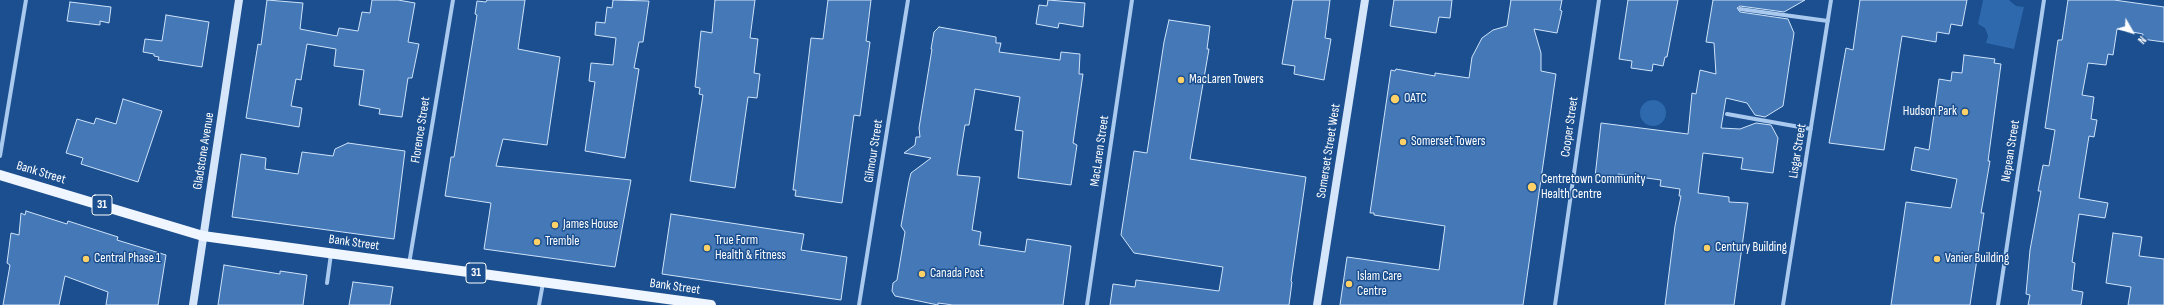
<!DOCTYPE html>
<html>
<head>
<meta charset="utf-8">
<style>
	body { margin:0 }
	#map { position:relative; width:2164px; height:305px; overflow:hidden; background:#1b4f8f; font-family:"Sofia Sans Condensed",sans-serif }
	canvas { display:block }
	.north { position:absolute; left:2112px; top:12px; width:40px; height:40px; -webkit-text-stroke:3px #1b4f8f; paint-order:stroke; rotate:129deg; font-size:11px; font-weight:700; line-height:16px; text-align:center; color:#fff }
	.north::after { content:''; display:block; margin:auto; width:14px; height:18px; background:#fff; clip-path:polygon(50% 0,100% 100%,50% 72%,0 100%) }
</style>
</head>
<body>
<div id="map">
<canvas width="2164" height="305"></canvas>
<div class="north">N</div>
</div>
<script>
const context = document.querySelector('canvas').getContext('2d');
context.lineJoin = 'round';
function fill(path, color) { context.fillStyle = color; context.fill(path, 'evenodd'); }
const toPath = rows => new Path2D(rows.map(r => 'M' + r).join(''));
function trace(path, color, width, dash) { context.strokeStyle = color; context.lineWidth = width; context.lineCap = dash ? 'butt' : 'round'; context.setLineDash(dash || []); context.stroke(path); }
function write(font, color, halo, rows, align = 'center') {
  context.font = font + ' "Sofia Sans Condensed",sans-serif'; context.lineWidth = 3; context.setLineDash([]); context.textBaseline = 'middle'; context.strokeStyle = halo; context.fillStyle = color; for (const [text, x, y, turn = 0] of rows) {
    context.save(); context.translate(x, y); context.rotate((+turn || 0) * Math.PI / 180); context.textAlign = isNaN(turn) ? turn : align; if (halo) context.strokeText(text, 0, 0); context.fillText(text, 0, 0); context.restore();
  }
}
fill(toPath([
	[1983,0,2009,0,2016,6,2024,7,2014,49,1986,43,1988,36,1985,28,1978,24],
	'1640 113a13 13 0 1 1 26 0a13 13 0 1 1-26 0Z'
]), '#2e69ad');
const building = toPath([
	[267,0,303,3,300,29,337,36,339,28,358,31,362,12,370,13,372,0,398,0,415,3,408,42,419,44,412,78,408,78,402,117,379,114,380,109,359,105,364,70,334,66,336,49,307,44,301,80,296,79,291,106,302,108,299,127,246,118,258,44,261,45,267,0],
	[487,0,525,0,518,49,560,57,547,145,503,139,496,166,631,180,615,267,484,249,491,203,445,196,451,157,454,157,477,15,475,14,477,1,486,2,487,0],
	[613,0,649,1,643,42,639,42,634,68,639,69,625,158,585,151,595,82,589,81,591,63,613,65,616,38,595,35,596,22,605,23,607,7,612,8,613,0],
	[715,0,755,0,750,38,758,39,754,73,760,74,757,98,748,97,735,188,690,181,703,95,699,94,700,88,695,87,701,31,712,33,715,0],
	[828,0,871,0,866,41,870,42,860,116,854,115,842,203,795,196,796,190,793,190,811,38,823,39,828,0],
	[1048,0,1085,3,1083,27,1059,23,1058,28,1036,24,1039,5,1047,6,1048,0],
	[1293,0,1330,0,1325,38,1331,39,1324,80,1294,74,1295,66,1282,64,1293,0],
	[1394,0,1452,0,1450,18,1439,17,1436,33,1390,26,1394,0],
	[1511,0,1562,0,1560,10,1562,11,1557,33,1534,29,1541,53,1541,71,1556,74,1523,305,1340,305,1347,257,1439,270,1445,226,1374,215,1374,213,1370,213,1391,70,1395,71,1396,69,1435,76,1435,73,1469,78,1472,57,1482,38,1493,30,1507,26,1511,0],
	[1628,0,1678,0,1667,57,1665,57,1663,66,1653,64,1652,71,1631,68,1632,61,1619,59,1628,0],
	[1713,0,1805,0,1784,12,1740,6,1737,8,1740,12,1788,19,1794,33,1783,106,1765,117,1755,115,1747,103,1726,98,1721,128,1740,129,1756,123,1771,125,1778,138,1773,173,1741,169,1743,158,1703,153,1698,193,1729,197,1729,202,1748,203,1734,305,1665,305,1675,226,1681,196,1679,196,1680,189,1660,186,1661,180,1618,174,1618,180,1595,177,1601,123,1688,134,1692,93,1696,94,1700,70,1716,74,1714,43,1706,42,1713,0],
	[1860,0,1967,0,1962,26,1951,24,1949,34,1937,32,1936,42,1902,36,1884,150,1829,143,1846,48,1853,50,1860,0],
	[2068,0,2114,0,2164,7,2164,42,2142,39,2143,34,2117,29,2113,55,2108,54,2106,65,2088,63,2082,95,2094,97,2091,119,2097,120,2094,137,2089,136,2079,198,2108,203,2105,218,2079,214,2072,262,2075,263,2072,290,2083,292,2081,305,2028,305,2030,295,2026,294,2030,250,2041,191,2038,191,2043,165,2049,166,2055,130,2045,128,2058,40,2062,40,2068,0],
	[70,2,111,7,109,23,100,21,100,25,67,21,70,2],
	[166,15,209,22,202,67,158,60,159,57,154,56,154,54,143,52,145,39,162,41,166,15],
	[1169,20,1210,26,1207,49,1209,49,1190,159,1306,177,1291,281,1292,282,1289,305,1110,305,1113,284,1135,287,1136,280,1219,291,1223,267,1134,253,1121,235,1134,151,1147,153,1164,42,1169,20],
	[939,27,996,37,996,43,1001,43,999,52,1060,60,1061,52,1080,54,1079,74,1083,74,1073,143,1077,145,1071,185,1018,178,1023,131,1015,130,1020,97,975,89,969,125,965,125,957,175,980,177,972,230,981,232,979,245,1025,252,1027,239,1071,246,1063,305,953,305,938,303,938,305,895,296,892,291,893,283,897,280,905,232,901,226,909,181,911,173,931,158,904,153,915,145,916,137,920,137,919,128,932,49,931,49,934,32,939,27],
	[1964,55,1995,59,1994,63,2001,64,1988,161,1990,161,1981,213,1984,213,1970,305,1891,305,1906,202,1951,208,1957,179,1911,170,1915,147,1929,150,1939,79,1951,81,1952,72,1962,73,1964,55],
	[123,99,162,111,138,182,81,164,83,158,66,153,77,119,94,124,96,118,116,124,123,99],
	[348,143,405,151,394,239,232,217,241,154,266,158,265,169,298,174,302,152,333,156,335,149,348,143],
	[26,211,67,224,68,221,118,237,117,240,166,255,158,305,106,305,108,292,65,276,59,305,3,305,10,265,7,263,11,233,19,235,21,213,25,215,26,211],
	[671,214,804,234,801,250,847,257,841,300,662,274,671,214],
	[2113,233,2142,237,2139,256,2164,259,2164,305,2128,305,2131,287,2106,283,2113,233],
	[224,265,280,274,280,271,307,275,303,305,218,305,224,265],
	[353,282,393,287,390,305,349,305,353,282]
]);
fill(building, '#4478b7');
trace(building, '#cfe3fa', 1);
trace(toPath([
	[1740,9,1828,21],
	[1727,114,1811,129],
	[0,156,26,0],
	[409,264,453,0],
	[327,283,331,254],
	[539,305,543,283],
	[859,305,908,0],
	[1087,305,1132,0],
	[1555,305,1599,0],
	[1783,305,1831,0],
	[1998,305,2044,0]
]), '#a9c9ee', 4);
trace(toPath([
	[193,305,239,0],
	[1317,305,1365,0]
]), '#d6e6fa', 8);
trace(toPath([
	[0,175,203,236,711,305]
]), '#f0f6ff', 10);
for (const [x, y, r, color] of [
	[1181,80,4,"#ffd166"],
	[1395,99,5,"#ffd166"],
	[1965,112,4,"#ffd166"],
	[1403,142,4,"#ffd166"],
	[1532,187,5,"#ffd166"],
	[555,225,4,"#ffd166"],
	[537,242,4,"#ffd166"],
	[707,248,4,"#ffd166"],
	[1707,248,4,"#ffd166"],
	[86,259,4,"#ffd166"],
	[1937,259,4,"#ffd166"],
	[922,274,4,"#ffd166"],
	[1349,284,4,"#ffd166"]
]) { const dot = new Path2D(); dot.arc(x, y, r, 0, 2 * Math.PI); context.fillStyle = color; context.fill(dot); trace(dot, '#1b4f8f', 1.5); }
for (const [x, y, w] of [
	[102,205,20],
	[476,273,20]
]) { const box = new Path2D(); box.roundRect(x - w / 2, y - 10, w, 20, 3); context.fillStyle = '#1b4f8f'; context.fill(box); trace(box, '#fff', 1); }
write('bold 12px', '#fff', null, [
	["31",102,205],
	["31",476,273]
]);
write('13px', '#fff', '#1b4f8f', [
	["MacLaren Towers",1189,80],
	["OATC",1404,99],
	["Hudson Park",1957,112,"right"],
	["Somerset Towers",1411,142],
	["Centretown Community",1541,180],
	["Health Centre",1541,195],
	["James House",563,225],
	["True Form",715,241],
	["Health & Fitness",715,256],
	["Tremble",545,242],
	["Century Building",1715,248],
	["Central Phase 1",94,259],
	["Vanier Building",1945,259],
	["Canada Post",930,274],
	["Islam Care",1357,277],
	["Centre",1357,292]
], 'left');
write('13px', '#fff', '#1b4f8f', [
	["Cooper Street",1570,127,-82],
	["Florence Street",421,130,-81],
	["Gladstone Avenue",204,151,-81],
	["Gilmour Street",874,151,-81],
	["MacLaren Street",1100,151,-82],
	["Somerset Street West",1329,151,-81],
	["Lisgar Street",1798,151,-81],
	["Nepean Street",2011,151,-81],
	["Bank Street",41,173,17],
	["Bank Street",354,243,8],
	["Bank Street",675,287,8]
]);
</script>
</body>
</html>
